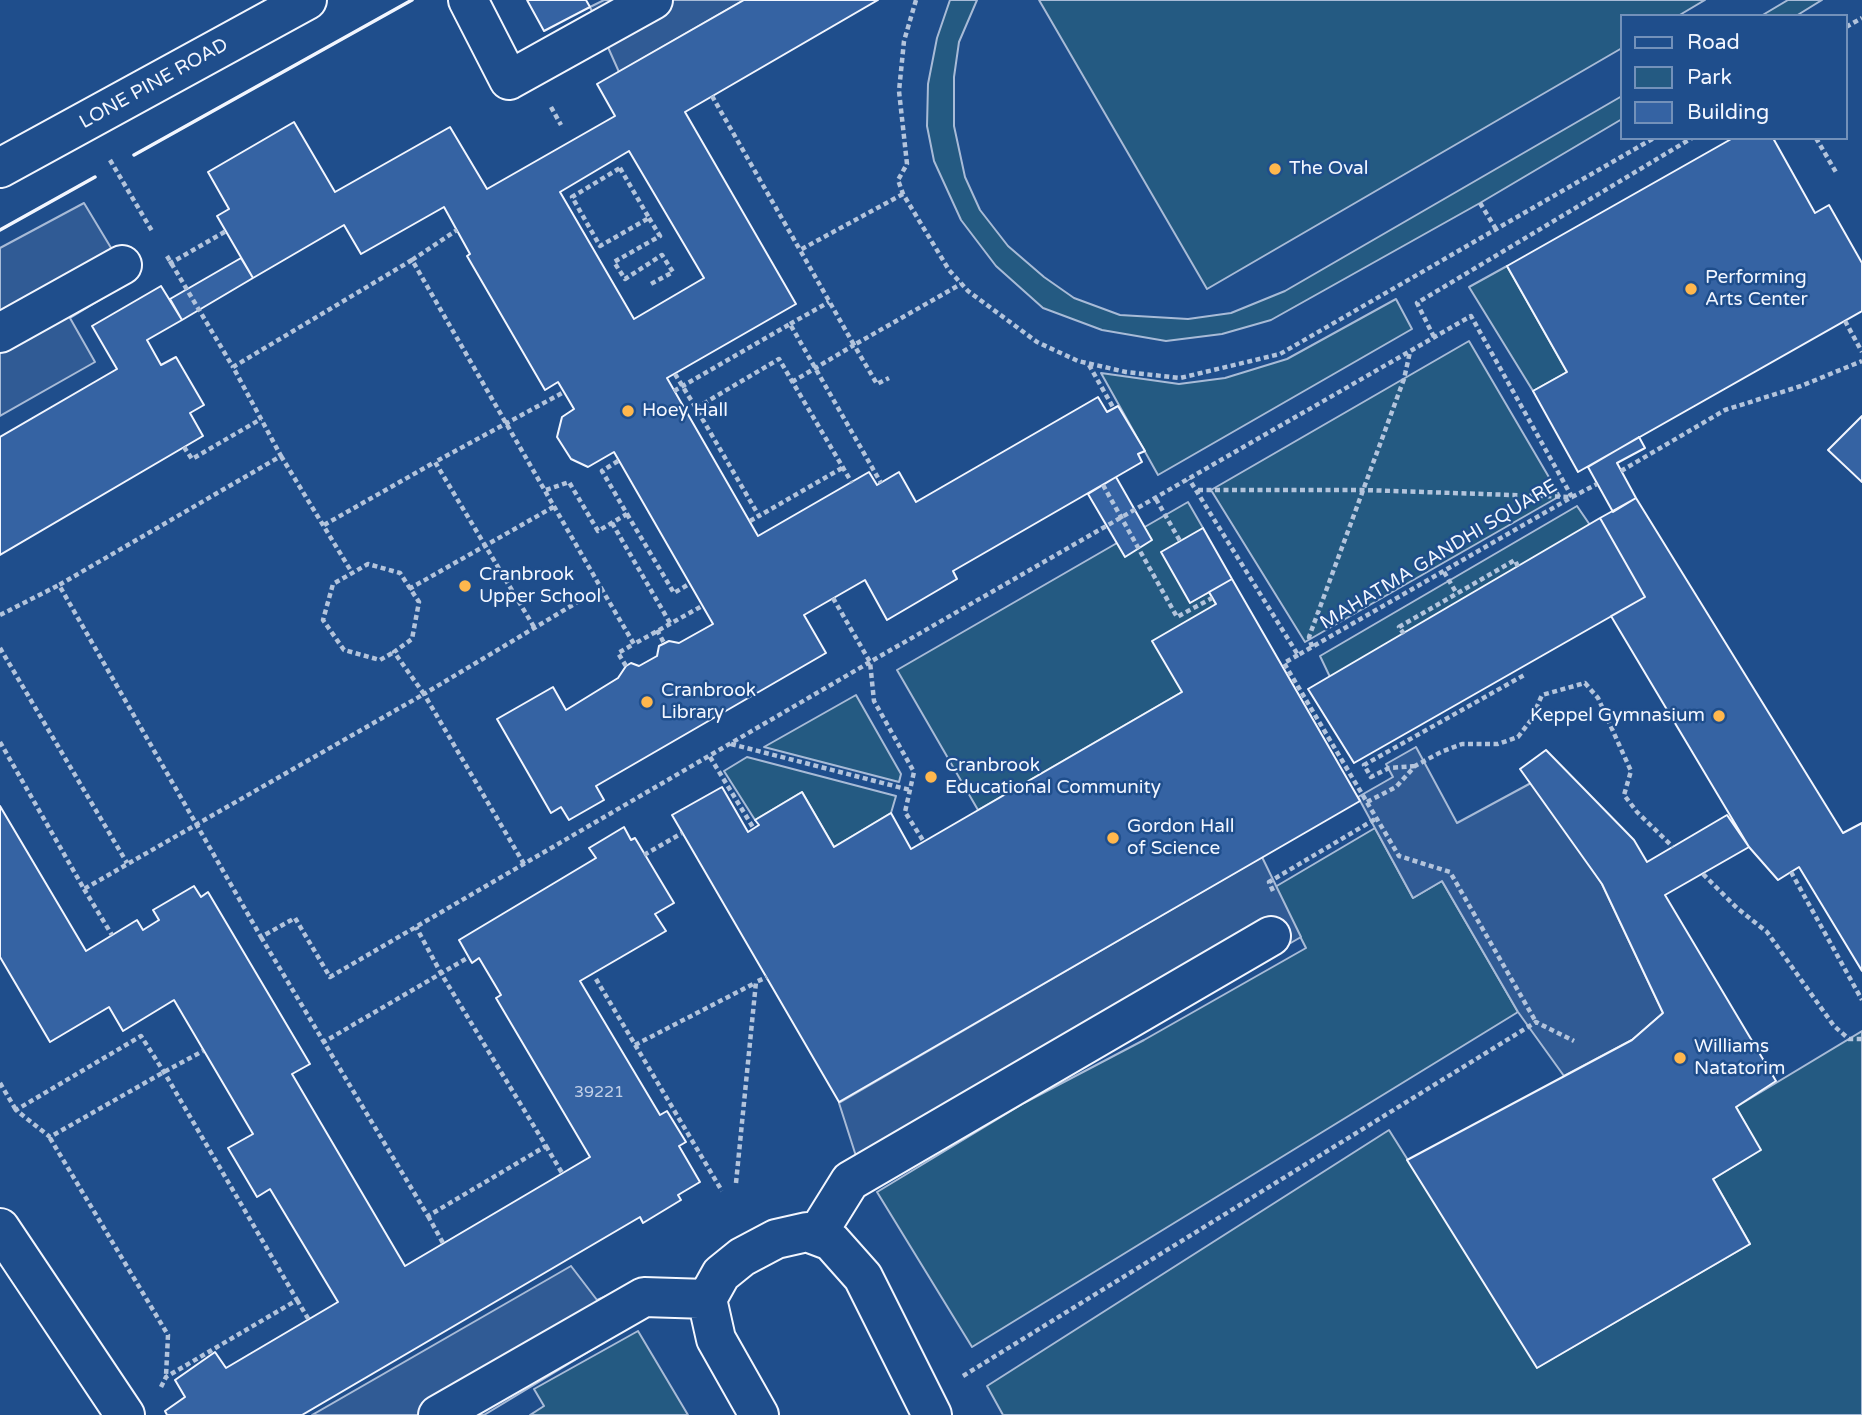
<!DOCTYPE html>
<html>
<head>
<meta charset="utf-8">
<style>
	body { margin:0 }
	#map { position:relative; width:1862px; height:1415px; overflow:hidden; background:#1f4e8c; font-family:"Varela Round",sans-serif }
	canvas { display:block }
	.legend { position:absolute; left:1620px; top:14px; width:228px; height:126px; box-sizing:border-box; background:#1f4e8c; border:2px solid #7391ba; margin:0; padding:9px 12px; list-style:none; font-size:21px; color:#f2f6ff }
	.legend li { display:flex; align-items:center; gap:14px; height:35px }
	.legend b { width:35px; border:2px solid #7391ba }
</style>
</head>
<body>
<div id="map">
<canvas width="1862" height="1415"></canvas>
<ul class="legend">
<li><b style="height:9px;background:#1f4e8c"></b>Road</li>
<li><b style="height:19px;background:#245a82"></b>Park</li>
<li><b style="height:19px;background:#3563a3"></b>Building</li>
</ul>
</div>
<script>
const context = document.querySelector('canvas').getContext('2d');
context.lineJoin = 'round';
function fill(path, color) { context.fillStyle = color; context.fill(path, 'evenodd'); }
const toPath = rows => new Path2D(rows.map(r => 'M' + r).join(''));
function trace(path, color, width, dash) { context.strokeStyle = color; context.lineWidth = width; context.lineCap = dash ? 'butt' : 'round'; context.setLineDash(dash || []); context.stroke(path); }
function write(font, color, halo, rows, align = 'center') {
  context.font = font + ' "Varela Round",sans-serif'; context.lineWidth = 5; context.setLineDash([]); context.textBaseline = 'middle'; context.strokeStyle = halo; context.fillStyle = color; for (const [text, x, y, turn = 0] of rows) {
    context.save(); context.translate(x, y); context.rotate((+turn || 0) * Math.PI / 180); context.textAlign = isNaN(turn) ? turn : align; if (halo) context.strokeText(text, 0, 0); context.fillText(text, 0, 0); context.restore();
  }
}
const green = toPath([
	[950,0,977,0,959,42,954,77,954,126,965,177,980,210,1008,246,1044,277,1074,298,1120,315,1188,319,1231,313,1285,291,1622,96,1622,119,1480,203,1271,320,1222,334,1166,341,1102,330,1043,308,996,266,961,220,934,161,927,126,928,84,937,38,950,0],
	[1039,0,1705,0,1678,16,1622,16,1622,48,1207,289,1039,0],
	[1788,0,1822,0,1796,16,1761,16,1788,0],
	[1507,266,1567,372,1533,391,1469,287,1507,266],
	[1396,299,1412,329,1158,475,1101,373,1179,384,1225,378,1287,359,1396,299],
	[1469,341,1560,496,1305,642,1211,490,1469,341],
	[1188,502,1203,528,1190,602,1209,592,1216,604,1182,692,978,810,897,670,1188,502],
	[1577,506,1590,525,1330,677,1320,656,1577,506],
	[856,695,901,774,899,782,764,747,856,695],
	[747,757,896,796,891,813,834,847,802,792,755,820,724,771,747,757],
	[1375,828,1413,898,1442,881,1518,1012,972,1347,877,1192,1024,1103,1144,1040,1306,948,1275,887,1375,828],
	[1862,1031,1862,1415,1003,1415,987,1386,1389,1130,1538,1367,1750,1244,1713,1179,1760,1150,1736,1107,1862,1031],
	[638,1331,688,1415,530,1415,544,1406,534,1389,638,1331]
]);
fill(green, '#245a82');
trace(green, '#a8bbd7', 2);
const parking = toPath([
	[604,0,744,0,619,72,590,7,604,0],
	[84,203,131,281,70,318,95,362,0,416,0,248,84,203],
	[1416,747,1457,823,1531,783,1576,843,1602,884,1663,1013,1632,1040,1564,1076,1518,1012,1442,881,1413,898,1358,797,1393,777,1386,764,1416,747],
	[1262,857,1301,937,872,1186,855,1153,839,1103,1262,857],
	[571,1266,597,1300,618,1291,636,1323,484,1415,312,1415,571,1266]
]);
fill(parking, '#305b95');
trace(parking, '#a8bbd7', 2);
const building = toPath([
	[527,0,586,0,590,7,544,31,527,0],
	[744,0,878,0,685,112,796,304,667,378,758,536,869,472,877,485,899,472,916,502,1098,397,1107,412,1118,406,1145,451,1138,454,1142,462,953,571,957,579,887,620,865,580,804,615,826,653,596,786,604,800,569,820,561,807,551,813,497,719,553,687,566,710,618,678,626,666,631,663,639,666,657,656,659,646,669,641,679,643,713,624,614,452,588,467,571,459,557,437,562,417,574,409,558,382,545,390,467,256,470,254,444,207,361,254,344,225,253,278,217,216,229,209,208,172,294,122,335,192,450,127,487,189,615,116,597,84,744,0],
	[629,151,704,278,634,319,560,192,629,151],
	[1733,138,1773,138,1815,213,1829,205,1862,263,1862,311,1578,472,1533,391,1567,372,1507,266,1733,138],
	[241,258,253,278,182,320,170,299,241,258],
	[161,286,182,320,147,340,161,365,176,357,204,405,190,413,203,436,0,555,0,437,117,369,92,326,161,286],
	[1862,416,1862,482,1828,450,1862,416],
	[1639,437,1645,448,1617,463,1636,498,1613,512,1588,467,1639,437],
	[1116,477,1152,540,1125,557,1088,494,1116,477],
	[1636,498,1843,833,1862,823,1862,971,1799,867,1778,880,1749,847,1611,616,1645,597,1600,518,1636,498],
	[1600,518,1645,597,1354,763,1308,689,1600,518],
	[1203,528,1232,579,1190,603,1161,552,1203,528],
	[1232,579,1360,801,839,1102,672,815,722,787,748,832,759,825,755,820,802,792,834,847,891,813,911,849,1182,692,1152,641,1216,604,1209,592,1232,579],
	[1546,750,1634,840,1647,862,1727,815,1749,847,1665,895,1776,1081,1736,1107,1761,1150,1713,1179,1750,1244,1537,1368,1407,1160,1632,1040,1663,1013,1602,884,1520,769,1546,750],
	[0,806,86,951,137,920,143,930,159,920,153,910,194,886,201,897,208,892,310,1064,292,1074,405,1266,590,1157,496,998,501,995,479,958,472,963,459,940,596,858,589,848,624,827,631,840,635,838,674,903,655,914,666,931,580,981,660,1115,667,1111,686,1142,679,1146,700,1182,678,1195,681,1200,643,1223,640,1217,302,1415,167,1415,165,1411,185,1397,175,1380,215,1352,226,1368,338,1302,270,1189,257,1197,228,1148,253,1134,174,1000,123,1031,109,1007,50,1042,0,957,0,806]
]);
fill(building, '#3563a3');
trace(building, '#f2f6ff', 2);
const minor = toPath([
	[468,0,509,80,653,0],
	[0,168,307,0],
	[0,333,122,265],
	[0,1228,125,1415],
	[817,1234,850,1181,1271,936],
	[438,1415,644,1297,707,1299],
	[759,1415,716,1339,707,1299,721,1274,742,1257,776,1239,807,1232,831,1241,863,1277,932,1415]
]);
trace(minor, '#f2f6ff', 42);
trace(toPath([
	[916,0,904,41,899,91,907,164,898,180,903,194,949,270,968,291,1037,342,1078,361,1126,372,1180,378,1280,354,1654,138],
	[1846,27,1862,18],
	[712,96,800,250],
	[551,107,561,125],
	[1816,138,1837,174],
	[110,160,152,231],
	[620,168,649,218,600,246,572,197,620,168],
	[903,194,800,250,854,345,961,284],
	[1480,203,1496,229],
	[649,218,660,236,614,262,625,279,662,255,673,272,649,285],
	[167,256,233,367],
	[412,260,457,230],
	[169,264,226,231],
	[1845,321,1862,352],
	[790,324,829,302],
	[1434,337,1417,303,1692,138],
	[1089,365,1114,409],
	[675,374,696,408],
	[792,382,854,345,877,384,889,378],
	[184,447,192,459,261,419],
	[281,456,351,571],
	[842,468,759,516,696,408,779,359,852,483],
	[1621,471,1725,410,1801,386,1862,361],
	[1103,485,1177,617,1212,598],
	[546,490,569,482,598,531,627,514,602,471,618,461],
	[1198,490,1364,490,1572,497,1597,484],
	[1156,499,1180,541],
	[627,514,674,593,689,584],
	[750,521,759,516],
	[612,523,670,623],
	[324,525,435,462],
	[1444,572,1457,594],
	[601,588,634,644,702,606],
	[409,589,555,506],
	[833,598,870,662,874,701,914,772,905,812,924,842],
	[0,615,59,585],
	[534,627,435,462,564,392],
	[657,630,664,643],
	[1404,634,1399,627,1515,560,1518,567],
	[1312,647,1309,637,1404,379,1410,352],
	[0,648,127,863],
	[1298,655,1284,663,1399,856,1450,872,1536,1022],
	[626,666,618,653,634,644],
	[0,742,84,889,424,694,394,652,412,639,419,602,400,573,368,564,333,584,323,620,344,650,380,660,394,652],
	[731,744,910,790],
	[710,757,754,829],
	[1415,766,1389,768,1371,777,1364,765,1526,674],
	[1367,802,1396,787,1415,766,1441,752,1462,744,1498,744,1518,737,1531,720,1542,695,1585,683,1598,698,1631,771,1624,795,1637,812,1673,847],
	[644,855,682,833],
	[524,864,424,694,601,588,412,260,233,367,281,456,59,585,261,937,295,918,330,977,870,662,1471,316,1572,497,1298,655,1189,479],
	[1791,872,1862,1000],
	[1703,874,1737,908,1767,932,1834,1026,1849,1039,1862,1039],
	[84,889,112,935],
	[1273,891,1269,882,1377,818],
	[261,937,428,1216,546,1146,442,975,416,927],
	[596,979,722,1191],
	[322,1043,469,957],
	[635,1045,755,983],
	[0,1083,16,1110],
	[50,1138,168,1335,166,1376],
	[546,1146,562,1173],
	[736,1183,756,982,767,977],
	[428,1216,443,1243],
	[297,1300,309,1320],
	[963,1376,1536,1022,1574,1041],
	[161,1387,166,1377,297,1300,164,1072,141,1036,16,1110,50,1137,164,1072,203,1051]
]), '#b3c4dc', 4.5, [5, 3.5]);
trace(minor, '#1f4e8c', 38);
trace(toPath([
	[674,391,790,324,881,483]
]), '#b3c4dc', 4.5, [5, 3.5]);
trace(toPath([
	[134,155,412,0],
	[0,230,95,177]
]), '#f2f6ff', 3.5);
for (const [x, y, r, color] of [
	[1275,169,7,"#ffb74d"],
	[1691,289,7,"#ffb74d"],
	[628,411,7,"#ffb74d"],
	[465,586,7,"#ffb74d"],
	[647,702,7,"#ffb74d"],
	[1719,716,7,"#ffb74d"],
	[931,777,7,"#ffb74d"],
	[1113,838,7,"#ffb74d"],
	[1680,1058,7,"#ffb74d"]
]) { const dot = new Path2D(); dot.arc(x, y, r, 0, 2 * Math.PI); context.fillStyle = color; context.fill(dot); trace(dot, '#1f4e8c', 2.5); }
write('16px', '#c3d1e8', null, [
	["39221",599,1093]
]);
write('19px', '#f2f6ff', '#1f4e8c', [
	["LONE PINE ROAD",154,84,-29],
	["MAHATMA GANDHI SQUARE",1439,555,-31]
]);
write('19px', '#f2f6ff', '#1f4e8c', [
	["The Oval",1289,169],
	["Performing",1705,278],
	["Arts Center",1705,300],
	["Hoey Hall",642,411],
	["Cranbrook",479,575],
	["Upper School",479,597],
	["Cranbrook",661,691],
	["Library",661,713],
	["Keppel Gymnasium",1705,716,"right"],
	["Cranbrook",945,766],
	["Educational Community",945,788],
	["Gordon Hall",1127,827],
	["of Science",1127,849],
	["Williams",1694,1047],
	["Natatorim",1694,1069]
], 'left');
</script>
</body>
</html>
